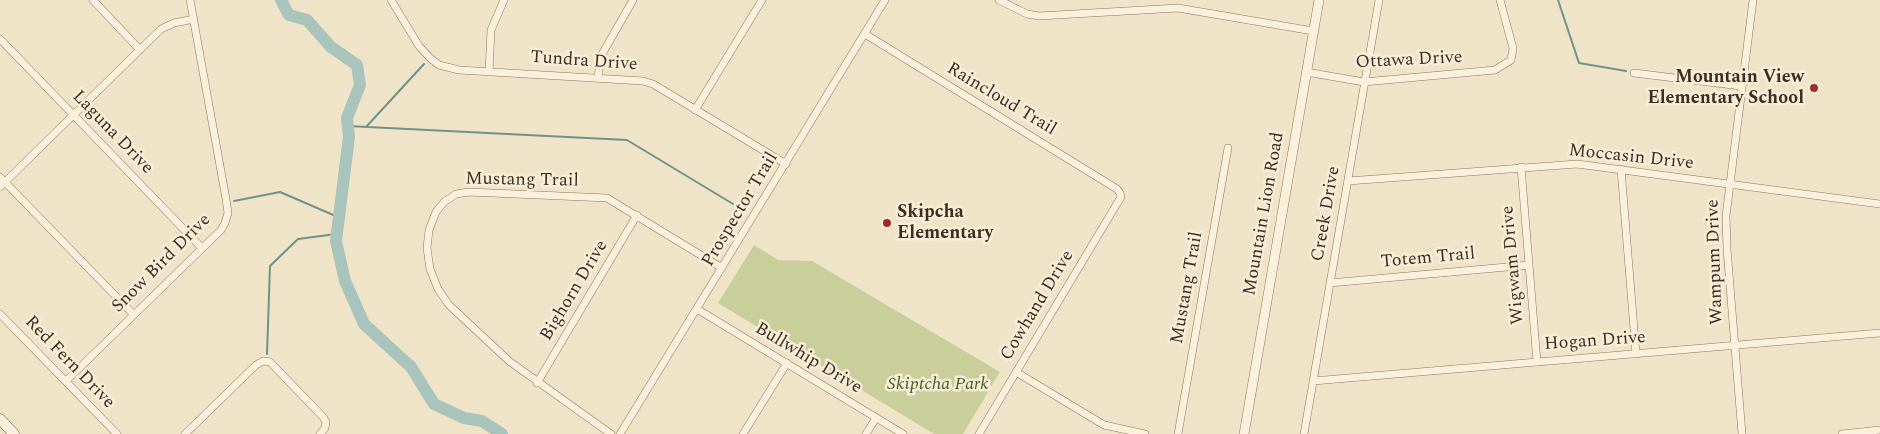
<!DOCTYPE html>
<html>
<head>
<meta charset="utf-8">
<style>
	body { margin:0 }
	canvas { display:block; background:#f0e4c8 }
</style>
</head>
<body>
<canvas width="1880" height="434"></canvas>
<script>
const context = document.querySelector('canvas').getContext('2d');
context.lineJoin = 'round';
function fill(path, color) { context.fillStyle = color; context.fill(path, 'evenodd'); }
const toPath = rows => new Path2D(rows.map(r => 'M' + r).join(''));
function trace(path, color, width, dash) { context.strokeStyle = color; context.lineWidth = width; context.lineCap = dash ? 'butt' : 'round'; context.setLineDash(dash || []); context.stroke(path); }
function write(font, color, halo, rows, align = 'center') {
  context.font = font + ' Spectral,serif'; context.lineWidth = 5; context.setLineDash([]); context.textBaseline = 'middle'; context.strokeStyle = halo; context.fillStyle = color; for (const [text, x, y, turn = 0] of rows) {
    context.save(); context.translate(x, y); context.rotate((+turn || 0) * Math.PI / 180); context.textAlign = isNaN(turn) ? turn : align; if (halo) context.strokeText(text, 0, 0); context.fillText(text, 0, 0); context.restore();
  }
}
fill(toPath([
	[754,245,778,260,812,261,1000,372,963,434,934,434,718,303]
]), '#c9cf9b');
trace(toPath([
	[1558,0,1579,63,1626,71],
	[348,126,627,140,743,210],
	[366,127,424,64],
	[234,201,280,192,338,217],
	[267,354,270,266,298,239,336,234]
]), '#6f938a', 2);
trace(toPath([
	[281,0,289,15,307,20,331,47,357,65,360,85,347,118,349,137,336,241,345,281,364,324,411,367,434,404,464,418,482,421,502,434]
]), '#a9c4bc', 12);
const minor = toPath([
	[93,0,140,50],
	[391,0,419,46,430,58,439,65,459,70,643,81,653,84,786,164],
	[999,0,1027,14,1039,16,1178,8,1313,31],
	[865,34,1117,189,1120,193,1121,197,979,434],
	[0,39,202,248],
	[489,72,491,30,504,0],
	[1306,72,1364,82,1495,70,1511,60,1513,48,1500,0],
	[1634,73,1741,86],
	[598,77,601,56,633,0],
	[695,110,762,0],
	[1521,167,1537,362],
	[1621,169,1636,354],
	[0,177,133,314],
	[1348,181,1577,164,1880,204],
	[0,187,161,29,174,23,194,19],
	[1330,283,1529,265],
	[697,309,903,434],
	[0,314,117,434],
	[1016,372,1104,425,1145,434],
	[66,381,221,230,225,223,228,213,226,199,190,0],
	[1313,381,1880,333],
	[537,383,637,215],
	[185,434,256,365,263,361,270,362,323,417,326,422,325,428,320,434],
	[611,434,509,361,449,305,438,289,430,269,427,248,429,230,436,212,444,202,456,194,469,192,607,198,722,268],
	[620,434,885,0],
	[743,434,787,363],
	[866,434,876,418],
	[1178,434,1228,148],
	[1304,434,1379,0],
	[1742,434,1727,249,1726,216,1753,0],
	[1842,434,1880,430]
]);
const tertiary = toPath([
	[1244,434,1319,0]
]);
const secondary = toPath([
	[0,419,14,434]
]);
trace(minor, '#8d765c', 8);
trace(tertiary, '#8d765c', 10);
trace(secondary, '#6f573f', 11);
trace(minor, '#faf1dc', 7);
trace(tertiary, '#faf1dc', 9);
trace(secondary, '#faf1dc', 10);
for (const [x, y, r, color] of [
	[1814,88,5,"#9e2a2b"],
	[887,223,5,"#9e2a2b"]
]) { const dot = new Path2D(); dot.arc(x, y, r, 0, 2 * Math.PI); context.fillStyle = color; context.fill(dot); trace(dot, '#f7eed8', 2); }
write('18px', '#3d2e20', '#f7eed8', [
	["Ottawa Drive",1409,61,-3],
	["Tundra Drive",584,62,4],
	["Raincloud Trail",1001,100,31],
	["Laguna Drive",112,133,46],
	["Moccasin Drive",1631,158,6],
	["Mustang Trail",522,181,1],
	["Prospector Trail",741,210,-59],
	["Mountain Lion Road",1265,214,-80],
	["Creek Drive",1327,214,-80],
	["Totem Trail",1428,259,-5],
	["Wampum Drive",1716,262,-92],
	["Snow Bird Drive",162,264,-45],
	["Wigwam Drive",1514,265,-95],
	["Mustang Trail",1188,288,-80],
	["Bighorn Drive",575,291,-59],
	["Cowhand Drive",1038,306,-59],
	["Hogan Drive",1595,342,-4],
	["Bullwhip Drive",808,359,31],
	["Red Fern Drive",69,363,46]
]);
write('bold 18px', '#3d2e20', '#f7eed8', [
	["Mountain View",1804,78],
	["Elementary School",1804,99],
	["Skipcha",897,213,"left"],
	["Elementary",897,234,"left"]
], 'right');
write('italic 18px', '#4d5a26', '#f7eed8', [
	["Skiptcha Park",938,385]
]);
</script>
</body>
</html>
